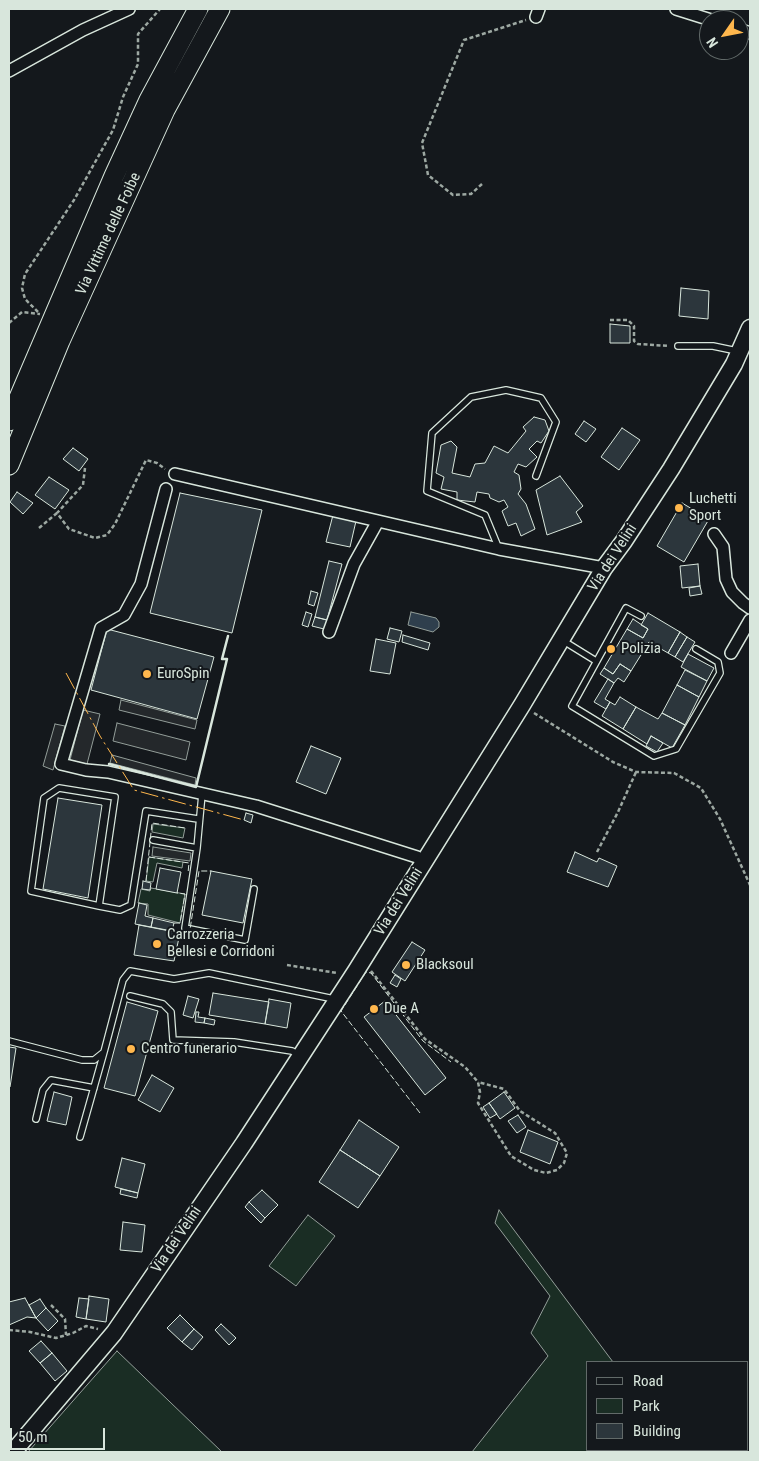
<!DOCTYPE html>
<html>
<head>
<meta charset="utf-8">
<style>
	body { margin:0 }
	#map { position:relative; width:759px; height:1461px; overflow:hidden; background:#14181c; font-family:"Roboto Condensed",sans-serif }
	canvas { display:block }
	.frame { position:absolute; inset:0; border:10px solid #d8e6dc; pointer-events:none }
	.legend { position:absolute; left:586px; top:1361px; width:162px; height:90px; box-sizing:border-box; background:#14181c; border:1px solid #626a69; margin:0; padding:6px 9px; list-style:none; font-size:15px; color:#d8e6dc }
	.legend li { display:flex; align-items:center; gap:10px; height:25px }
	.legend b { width:25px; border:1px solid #626a69 }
	.north { position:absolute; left:699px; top:10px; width:50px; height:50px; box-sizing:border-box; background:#14181c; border:1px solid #626a69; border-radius:50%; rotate:237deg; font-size:14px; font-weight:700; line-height:20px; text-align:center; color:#d8e6dc }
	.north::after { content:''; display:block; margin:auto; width:18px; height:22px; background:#ffb74d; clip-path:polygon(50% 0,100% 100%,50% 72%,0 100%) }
	.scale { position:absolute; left:10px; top:1428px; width:95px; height:22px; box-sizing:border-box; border:2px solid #d8e6dc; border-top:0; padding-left:6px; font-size:15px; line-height:18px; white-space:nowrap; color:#d8e6dc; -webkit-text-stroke:4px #14181c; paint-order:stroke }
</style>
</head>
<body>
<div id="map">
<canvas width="759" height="1461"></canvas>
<div class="frame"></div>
<ul class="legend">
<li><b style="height:6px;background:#14181c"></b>Road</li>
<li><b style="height:14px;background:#1a2d24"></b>Park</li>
<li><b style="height:14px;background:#2c363c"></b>Building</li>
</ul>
<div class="north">N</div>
<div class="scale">50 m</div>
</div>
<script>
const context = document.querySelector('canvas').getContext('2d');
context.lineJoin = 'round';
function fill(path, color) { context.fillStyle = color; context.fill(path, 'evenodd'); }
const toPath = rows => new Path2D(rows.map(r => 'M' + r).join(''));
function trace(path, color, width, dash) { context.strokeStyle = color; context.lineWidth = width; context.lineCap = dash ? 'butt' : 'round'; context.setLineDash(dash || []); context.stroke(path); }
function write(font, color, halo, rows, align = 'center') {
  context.font = font + ' "Roboto Condensed",sans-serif'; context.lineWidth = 4; context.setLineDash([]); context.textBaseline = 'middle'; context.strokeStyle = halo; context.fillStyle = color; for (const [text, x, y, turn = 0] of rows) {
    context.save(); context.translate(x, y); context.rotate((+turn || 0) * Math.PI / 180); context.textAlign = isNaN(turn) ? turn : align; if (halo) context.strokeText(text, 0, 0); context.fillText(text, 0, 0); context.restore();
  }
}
const green = toPath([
	[153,824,185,828,183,838,152,832,153,824],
	[149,857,183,862,182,868,157,863,153,882,146,881,149,857],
	[151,888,185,894,180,923,148,915,148,904,138,903,141,889,150,891,151,888],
	[499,1210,613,1362,588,1362,588,1450,678,1450,680,1452,472,1452,548,1356,531,1333,550,1296,495,1223,499,1210],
	[308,1215,335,1236,296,1286,269,1266,308,1215],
	[117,1351,222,1452,28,1452,117,1351]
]);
fill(green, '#1a2d24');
trace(green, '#939e99', 1);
const parking = toPath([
	[121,700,197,720,195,729,119,710,121,700],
	[83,710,100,714,87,764,70,760,83,710],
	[117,723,190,742,186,760,113,741,117,723],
	[55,724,65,726,53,770,43,766,55,724],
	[112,755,196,778,195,785,110,763,112,755],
	[153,847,191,853,190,861,152,856,153,847]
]);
fill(parking, '#24282b');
trace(parking, '#939e99', 1);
const water = toPath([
	[411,612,436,618,439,622,439,627,433,632,408,625,411,612]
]);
fill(water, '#2f3f4d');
trace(water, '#939e99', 1);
const building = toPath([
	[681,288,709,291,708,319,679,316,681,288],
	[610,324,630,326,630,343,610,343,610,324],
	[534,417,545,420,549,431,541,443,537,441,529,449,537,457,526,467,518,464,514,472,519,475,521,489,518,494,526,504,535,529,521,536,516,523,508,526,502,511,508,507,504,500,499,502,490,498,489,494,477,492,475,502,457,500,457,492,441,489,444,477,436,473,441,445,451,441,457,447,452,473,470,477,475,464,485,463,494,446,508,453,526,431,523,427,534,417],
	[584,421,596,429,586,442,575,434,584,421],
	[622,428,640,440,619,470,601,457,622,428],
	[73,448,88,459,79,471,63,459,73,448],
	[560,476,583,506,576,512,582,522,547,535,536,490,560,476],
	[49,477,69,490,55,509,35,495,49,477],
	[17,492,33,503,23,514,10,502,17,492],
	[180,493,262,510,232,633,150,613,180,493],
	[682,503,709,519,684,562,657,546,682,503],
	[333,515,356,521,350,547,326,542,333,515],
	[329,561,342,564,327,620,315,617,329,561],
	[698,564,700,586,682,588,680,566,698,564],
	[700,586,702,594,690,596,689,588,700,586],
	[311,591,318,593,314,606,308,604,311,591],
	[306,612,312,614,308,627,302,625,306,612],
	[648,613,680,632,668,653,649,642,631,671,620,664,613,674,604,668,627,629,643,638,648,629,641,625,648,613],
	[315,617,327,620,324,629,312,626,315,617],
	[633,619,648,629,643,638,627,629,633,619],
	[390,628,402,631,399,642,387,639,390,628],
	[107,629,214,657,197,719,91,690,107,629],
	[680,632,687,637,675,657,668,653,680,632],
	[403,635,430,643,428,650,402,642,403,635],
	[687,637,695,642,683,662,675,657,687,637],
	[376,639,396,643,390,674,370,671,376,639],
	[688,654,714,668,707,681,681,667,688,654],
	[620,664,631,671,624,682,618,678,614,683,600,674,604,668,613,674,620,664],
	[685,670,707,681,699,697,677,685,685,670],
	[608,679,614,683,605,699,610,702,606,709,594,702,608,679],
	[677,685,699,697,685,725,662,713,677,685],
	[620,697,636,707,623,729,602,716,610,702,615,705,620,697],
	[636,707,658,719,662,713,685,725,672,748,651,736,647,744,623,729,636,707],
	[651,736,663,743,657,752,646,746,651,736],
	[311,746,341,758,326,794,296,782,311,746],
	[58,798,102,805,88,898,43,889,58,798],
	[246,813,253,815,251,823,244,820,246,813],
	[575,852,597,862,599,858,617,866,608,887,567,872,575,852],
	[160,868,181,872,177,893,156,889,160,868],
	[211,871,252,879,243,923,202,915,211,871],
	[143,881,151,883,150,890,142,889,143,881],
	[139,903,147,905,145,916,153,918,151,927,135,924,139,903],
	[153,918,174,923,172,931,151,927,153,918],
	[139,925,180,933,174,961,134,955,139,925],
	[412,942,425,950,405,981,392,972,412,942],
	[395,975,401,979,397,987,390,983,395,975],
	[213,993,269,1002,265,1024,209,1015,213,993],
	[188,996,199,999,193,1018,183,1015,188,996],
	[269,999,291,1003,287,1028,265,1024,269,999],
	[385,1001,446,1078,425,1095,364,1017,385,1001],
	[127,1002,158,1011,135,1096,104,1088,127,1002],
	[196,1012,199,1012,198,1017,205,1018,204,1023,195,1022,196,1012],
	[205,1018,215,1020,214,1025,204,1023,205,1018],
	[9,1047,16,1048,10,1087,9,1086,9,1047],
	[152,1075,174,1088,160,1112,138,1100,152,1075],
	[54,1092,72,1097,66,1125,47,1121,54,1092],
	[504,1092,515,1108,500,1119,489,1103,504,1092],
	[489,1103,497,1114,490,1118,483,1107,489,1103],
	[518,1115,526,1127,517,1133,508,1121,518,1115],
	[359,1120,399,1147,380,1176,340,1150,359,1120],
	[528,1130,558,1142,550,1164,520,1152,528,1130],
	[340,1150,380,1176,358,1208,319,1182,340,1150],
	[122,1158,145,1164,138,1193,115,1187,122,1158],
	[121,1189,138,1193,137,1198,120,1194,121,1189],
	[262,1190,278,1205,265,1218,249,1202,262,1190],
	[249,1202,265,1218,261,1223,245,1207,249,1202],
	[123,1222,145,1225,142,1252,120,1250,123,1222],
	[89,1296,109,1299,106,1322,86,1319,89,1296],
	[25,1298,36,1318,27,1317,9,1325,9,1302,25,1298],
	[79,1298,89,1299,86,1319,76,1317,79,1298],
	[40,1299,46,1308,36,1318,29,1305,40,1299],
	[46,1308,58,1321,48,1331,36,1318,46,1308],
	[180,1315,194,1329,182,1342,167,1328,180,1315],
	[221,1324,236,1338,229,1345,215,1330,221,1324],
	[194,1329,203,1337,192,1350,182,1342,194,1329],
	[41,1341,52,1353,40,1363,29,1351,41,1341],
	[52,1353,67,1371,55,1381,40,1363,52,1353]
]);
fill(building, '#2c363c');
trace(building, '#d8e6dc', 1);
const lane = toPath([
	[678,346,713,346,737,351],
	[499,549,485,515,427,491,432,433,471,397,506,390,541,398,556,422,536,476],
	[641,616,626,608,572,706,654,756,676,749,720,673,718,662,696,649],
	[562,640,596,661],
	[202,794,197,848,185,928,245,940,254,889],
	[153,840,197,848],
	[99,906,31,891,44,798,59,788,115,797,99,906,120,910,131,905,146,811,198,819],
	[130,996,163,1004,171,1012,173,1040,234,1042,292,1051,299,1055],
	[9,1041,82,1060,94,1060,104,1052,123,980,130,971,174,979,209,973,334,999],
	[36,1119,43,1090,51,1080,94,1088],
	[80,1137,104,1052]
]);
const street = toPath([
	[676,9,711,20],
	[536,17,539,9],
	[739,29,750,33],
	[9,71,83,30,129,9],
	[175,474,378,521],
	[166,489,141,584,124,615,101,628,61,764,86,770,108,772,256,806,417,857,424,862],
	[714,534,723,547,726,579,732,592,743,603,750,608],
	[329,632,354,564,378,521,499,549,604,568],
	[731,653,750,620]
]);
const secondary = toPath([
	[13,1452,114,1333,244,1143,356,971,522,705,604,568,624,541,671,469,734,364,750,328]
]);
const primary = toPath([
	[9,421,114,176,149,100,198,9],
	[9,465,60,341,165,110,220,9]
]);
trace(lane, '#d8e6dc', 8);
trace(street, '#d8e6dc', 14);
trace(secondary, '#d8e6dc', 19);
trace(primary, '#d8e6dc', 21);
trace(toPath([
	[482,184,471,194,453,195,428,175,422,143,464,40,526,20],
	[38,312,25,299,22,288,25,274,74,200,113,130,123,97,138,64,138,34,160,9],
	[610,320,628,320,634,326,634,341,638,344,669,346],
	[9,323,22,312,40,314],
	[85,468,83,485,57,513,69,529,95,538,107,535,115,524,146,460,157,463,165,469],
	[39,528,57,513],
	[534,713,613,762,636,772,674,773,701,788,720,819,750,885],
	[597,852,618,812,636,772],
	[287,965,337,973],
	[371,971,425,1039,465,1067,478,1082,480,1092,478,1103,511,1156,534,1170,546,1173,557,1170,564,1163,567,1153,555,1133,520,1111,504,1089,478,1082],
	[51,1305,65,1319,66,1335],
	[9,1330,30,1332,56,1338,73,1333,86,1326,98,1329]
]), '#9da8a2', 2.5, [4, 2.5]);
trace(lane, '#14181c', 5.5);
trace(street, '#14181c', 11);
trace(secondary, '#14181c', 16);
trace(primary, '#14181c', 19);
trace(toPath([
	[149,857,189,863,188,873],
	[146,881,152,823,185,828],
	[174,923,180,923,185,894,177,893],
	[189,936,199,871,211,871],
	[420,1113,341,1011,366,972,371,973,423,1041,451,1062]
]), '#d8e6dc', 1, [6, 2.5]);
trace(toPath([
	[109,764,196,787,227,659,222,659,228,636]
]), '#d8e6dc', 2.5);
trace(toPath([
	[66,673,100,736,134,790,244,820]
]), '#ffb74d', 1, [18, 4, 2.5, 4]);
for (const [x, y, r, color] of [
	[679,508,5,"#ffb74d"],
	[611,649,5,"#ffb74d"],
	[147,674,5,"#ffb74d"],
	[157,944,5,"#ffb74d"],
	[406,965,5,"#ffb74d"],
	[374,1009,5,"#ffb74d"],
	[131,1049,5,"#ffb74d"]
]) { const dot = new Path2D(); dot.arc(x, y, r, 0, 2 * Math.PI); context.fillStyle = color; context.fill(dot); trace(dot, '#14181c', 2); }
write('15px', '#d8e6dc', '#14181c', [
	["Via Vittime delle Foibe",109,234,-65],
	["Via dei Velini",613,558,-57],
	["Via dei Velini",399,902,-58],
	["Via dei Velini",177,1240,-56]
]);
write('15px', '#d8e6dc', '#14181c', [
	["Luchetti",689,499],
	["Sport",689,516],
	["Polizia",621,649],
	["EuroSpin",157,674],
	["Carrozzeria",167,935],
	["Bellesi e Corridoni",167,952],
	["Blacksoul",416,965],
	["Due A",384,1009],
	["Centro funerario",141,1049]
], 'left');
</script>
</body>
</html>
